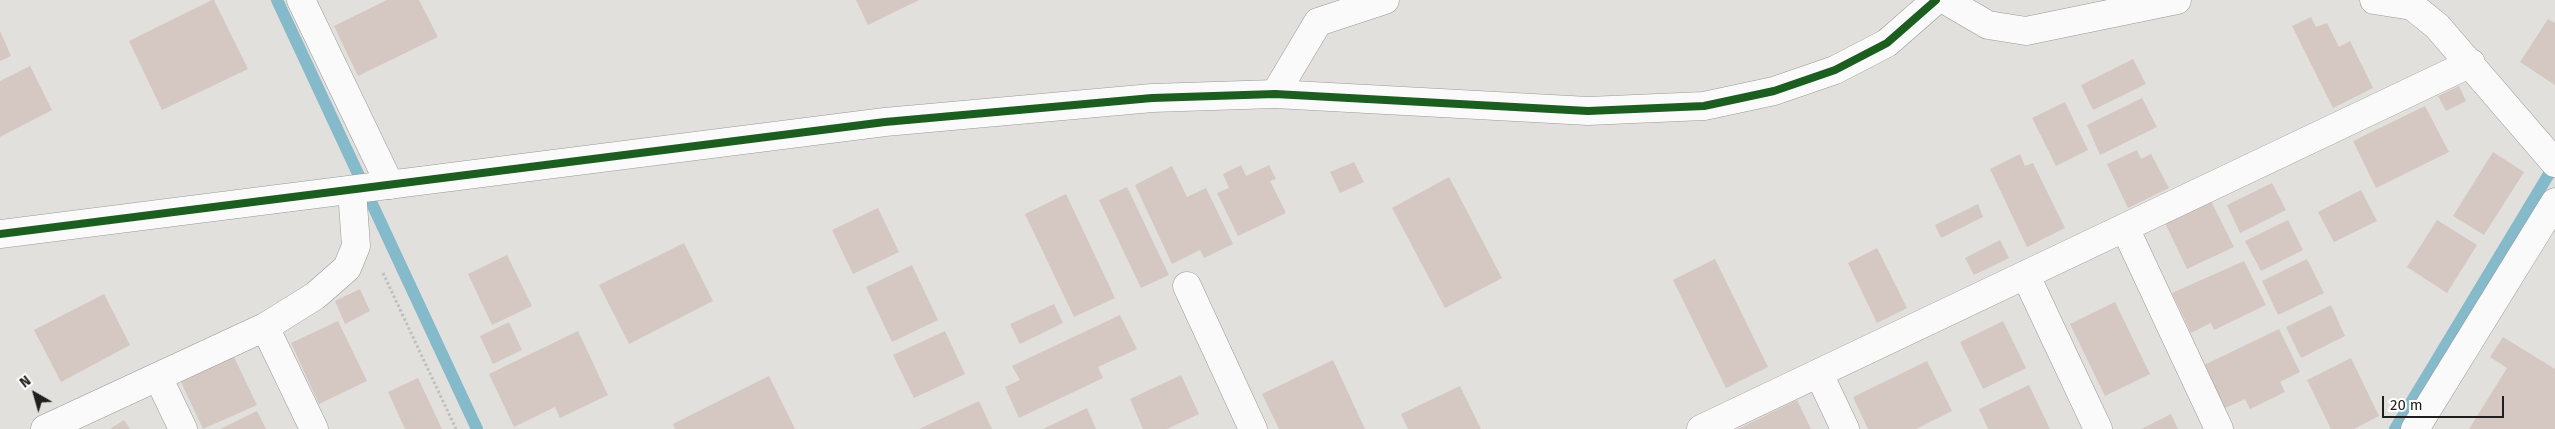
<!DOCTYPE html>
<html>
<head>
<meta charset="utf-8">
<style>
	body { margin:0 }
	#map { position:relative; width:2555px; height:429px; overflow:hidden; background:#e2e0dd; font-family:"Fira Sans",sans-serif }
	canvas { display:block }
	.north { position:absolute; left:10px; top:369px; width:50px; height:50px; -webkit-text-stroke:4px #fff; paint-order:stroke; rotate:322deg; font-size:14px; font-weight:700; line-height:20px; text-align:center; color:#201f1d }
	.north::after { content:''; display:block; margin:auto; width:18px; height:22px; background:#201f1d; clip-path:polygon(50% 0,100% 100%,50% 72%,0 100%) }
	.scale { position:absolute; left:2382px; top:396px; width:122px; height:22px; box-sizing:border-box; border:2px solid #201f1d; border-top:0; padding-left:6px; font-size:15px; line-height:18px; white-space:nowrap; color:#201f1d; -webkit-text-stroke:4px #fff; paint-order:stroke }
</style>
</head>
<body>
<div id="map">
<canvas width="2555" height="429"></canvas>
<div class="north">N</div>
<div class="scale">20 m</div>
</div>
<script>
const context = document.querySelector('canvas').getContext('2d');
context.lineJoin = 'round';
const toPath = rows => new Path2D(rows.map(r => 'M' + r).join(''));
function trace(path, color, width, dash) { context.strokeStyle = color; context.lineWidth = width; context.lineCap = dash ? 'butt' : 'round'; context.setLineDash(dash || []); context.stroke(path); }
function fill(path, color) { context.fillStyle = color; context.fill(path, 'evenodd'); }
trace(toPath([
	[277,0,477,429],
	[2395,429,2555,164]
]), '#84bac9', 12);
fill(toPath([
	[212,0,214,0,248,69,162,110,129,41],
	[387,0,419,0,438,37,358,76,334,26],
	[856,0,919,0,868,25],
	[2311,17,2316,27,2327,23,2339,47,2350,41,2373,88,2333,108,2292,26],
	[2548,19,2555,23,2555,85,2520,62],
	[0,31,11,56,0,61],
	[2133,59,2146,84,2093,110,2081,85],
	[30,66,52,110,0,137,0,81],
	[2459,86,2466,101,2446,111,2438,96],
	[2142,98,2157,127,2100,155,2087,125],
	[2065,102,2088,150,2056,166,2032,118],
	[2425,106,2449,152,2376,188,2353,141],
	[2137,150,2141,159,2151,154,2169,188,2128,208,2107,164],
	[2493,152,2524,172,2484,235,2453,216],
	[2020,154,2025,166,2033,163,2065,228,2027,247,1990,169],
	[1354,162,1364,182,1340,193,1330,172],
	[1241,165,1246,176,1269,165,1276,179,1270,181,1286,213,1238,236,1217,193,1229,188,1223,174],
	[1172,166,1187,197,1206,188,1233,244,1204,258,1200,250,1172,264,1135,185],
	[1449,177,1502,278,1445,308,1392,208],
	[2272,183,2286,210,2240,233,2227,205],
	[1127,187,1169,275,1141,288,1099,200],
	[2361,190,2377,221,2334,242,2318,212],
	[1066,194,1115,298,1074,317,1025,214],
	[2211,201,2234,247,2187,269,2165,223],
	[1978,204,1983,217,1941,238,1935,225],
	[878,208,899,252,853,274,832,230],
	[2288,220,2303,250,2261,271,2245,241],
	[2437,220,2477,245,2447,293,2407,267],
	[2000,240,2009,258,1974,275,1965,258],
	[684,243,713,301,629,344,599,285],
	[1877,248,1907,308,1877,323,1848,263],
	[507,255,532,306,492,325,468,274],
	[1715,259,1768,367,1726,388,1673,280],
	[2307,259,2324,293,2278,315,2262,281],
	[2244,261,2266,305,2214,330,2211,323,2191,333,2172,293],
	[912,265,938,320,892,342,866,287],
	[360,289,370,311,345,324,335,301],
	[104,294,130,345,61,382,34,330],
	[2115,302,2150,374,2105,396,2070,324],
	[1054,304,1063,323,1020,344,1010,324],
	[2331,305,2345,336,2301,358,2286,327],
	[1120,315,1137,349,1098,367,1103,378,1019,418,1005,387,1020,380,1012,366],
	[338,321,367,381,319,404,291,343],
	[2003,321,2026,368,1983,389,1960,342],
	[509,322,522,350,493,364,480,336],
	[2279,329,2300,372,2280,382,2285,392,2250,409,2245,399,2225,408,2204,365],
	[578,331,608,395,560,418,555,407,514,427,489,374],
	[945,331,965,374,914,398,893,355],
	[2503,337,2555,369,2555,429,2469,429,2507,368,2490,357],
	[234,357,257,405,203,429,181,382],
	[2351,358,2379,416,2354,429,2331,429,2307,380],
	[1333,360,1365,429,1279,429,1262,394],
	[1927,361,1952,411,1916,429,1868,429,1853,397],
	[1181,375,1199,414,1167,429,1143,429,1130,399],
	[769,376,795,429,675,429,673,424],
	[418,378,442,429,405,429,388,392],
	[2029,385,2050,429,1988,429,1979,409],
	[1460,386,1481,429,1408,429,1401,414],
	[1797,400,1811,429,1738,429],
	[979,401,992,429,919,429],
	[1087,408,1096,429,1043,429],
	[257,411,266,429,220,429],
	[2171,414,2178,429,2141,429],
	[124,420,130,429,110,429]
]), '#d5c7c2');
const minor = toPath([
	[301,0,390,185],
	[1945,0,1988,25,2026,31,2177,0],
	[2374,0,2412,6,2437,26,2555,163],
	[1275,94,1318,22,1385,0],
	[2125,228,2219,429],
	[2026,276,2098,429],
	[1187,286,1253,429],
	[265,327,315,296,347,268,356,246,352,190],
	[1819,374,1845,429],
	[158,377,183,429],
	[45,429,265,327,314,429],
	[1701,429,2471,63],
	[2415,429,2555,202]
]);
const tertiary = toPath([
	[0,234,885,122,1152,98,1275,94,1588,111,1704,106,1774,91,1835,70,1887,43,1936,0]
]);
trace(minor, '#999896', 29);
trace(tertiary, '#999896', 29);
trace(toPath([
	[383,273,456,429]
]), '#bfbfbd', 3, [2.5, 2.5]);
trace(minor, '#fbfafa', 28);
trace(tertiary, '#fbfafa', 28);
trace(toPath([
	[0,234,885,122,1152,98,1275,94,1588,111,1704,106,1774,91,1835,70,1887,43,1936,0]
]), '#1b5e20', 8);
</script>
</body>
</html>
